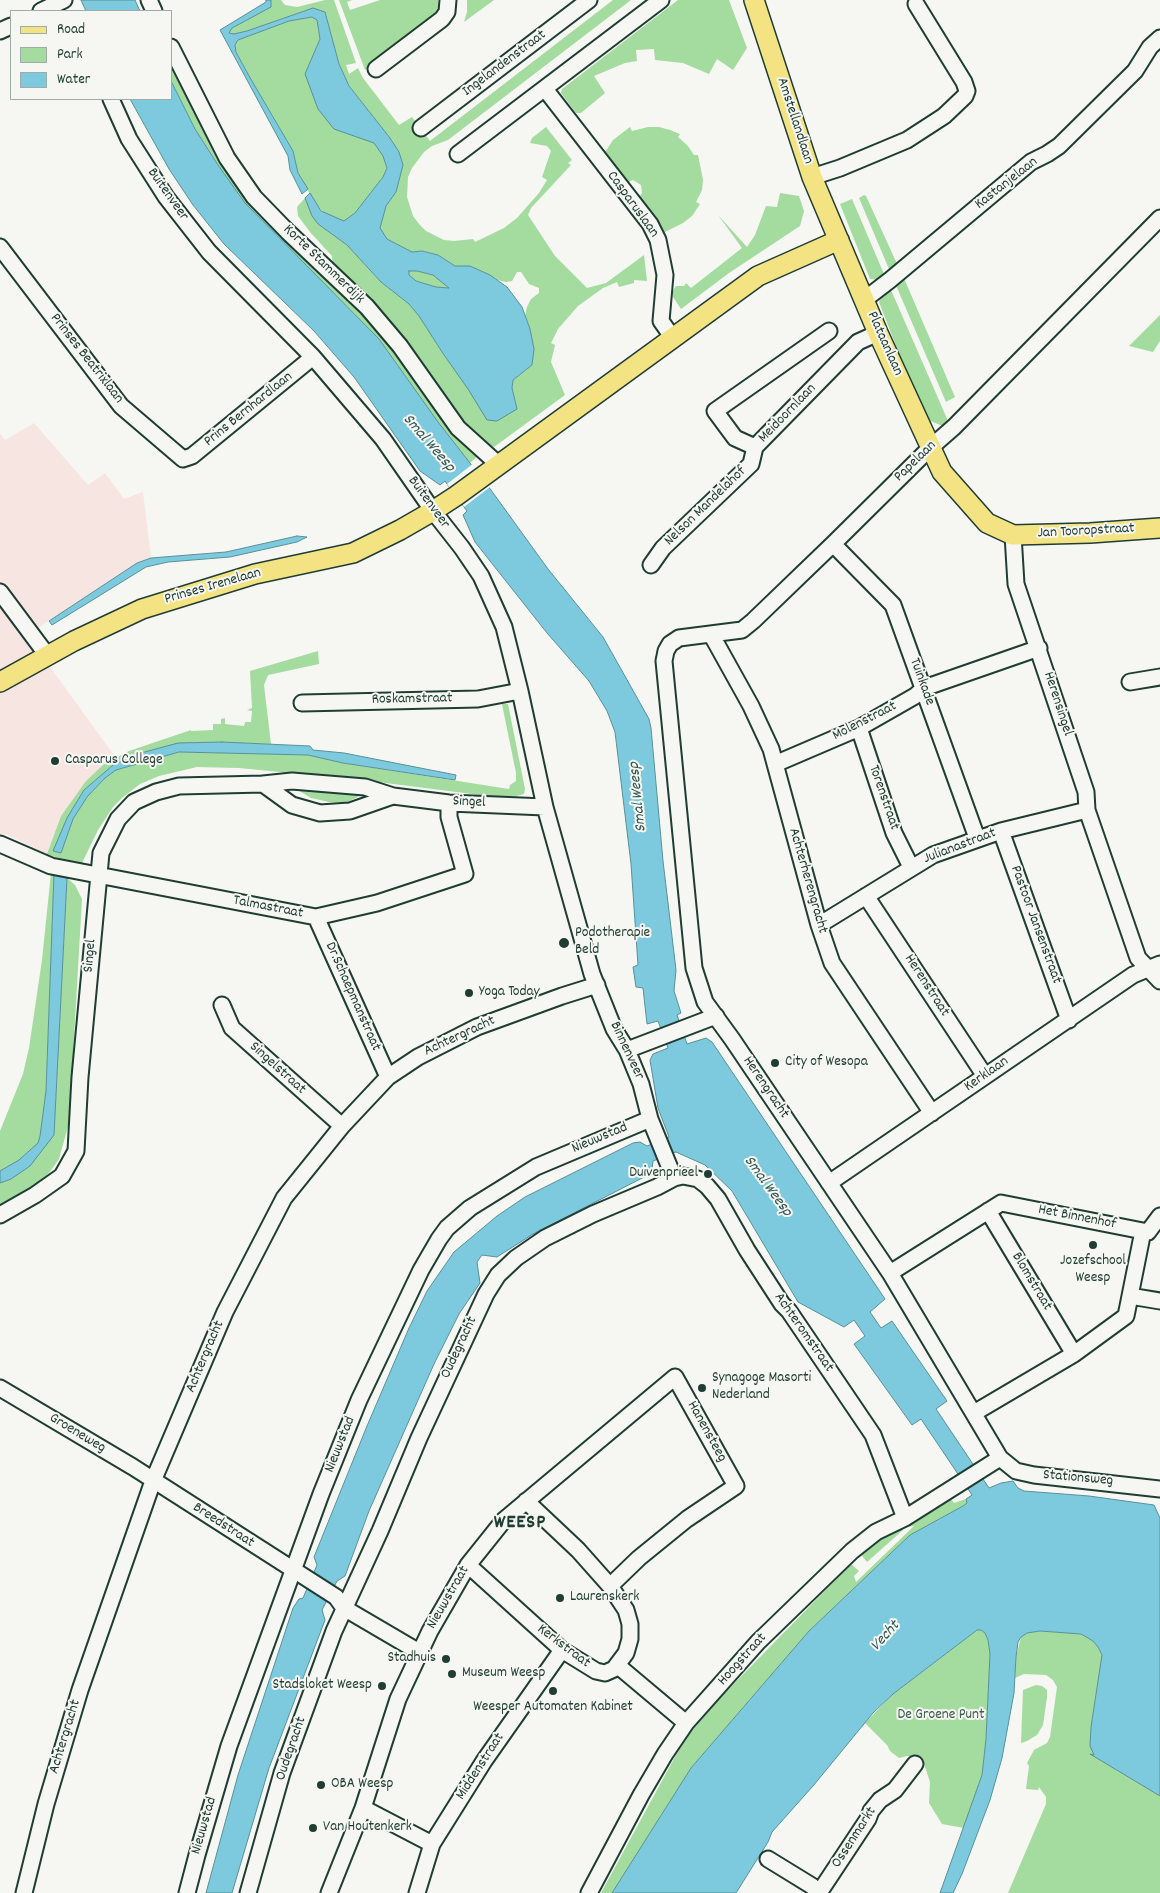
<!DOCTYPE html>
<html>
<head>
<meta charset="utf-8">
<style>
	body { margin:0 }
	#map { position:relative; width:1160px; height:1893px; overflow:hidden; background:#f6f6f2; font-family:Dekko,sans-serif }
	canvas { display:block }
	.legend { position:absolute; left:10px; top:10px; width:162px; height:90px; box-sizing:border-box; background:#f6f6f2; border:1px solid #a0aca6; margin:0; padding:6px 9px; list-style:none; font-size:15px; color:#1f3d34 }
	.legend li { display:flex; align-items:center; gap:10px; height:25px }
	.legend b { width:25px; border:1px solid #a0aca6 }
</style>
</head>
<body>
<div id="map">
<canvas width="1160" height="1893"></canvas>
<ul class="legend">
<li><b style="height:6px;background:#f4e382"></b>Road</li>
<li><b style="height:14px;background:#a4db9e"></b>Park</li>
<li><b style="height:14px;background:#7dc9dd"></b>Water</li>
</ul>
</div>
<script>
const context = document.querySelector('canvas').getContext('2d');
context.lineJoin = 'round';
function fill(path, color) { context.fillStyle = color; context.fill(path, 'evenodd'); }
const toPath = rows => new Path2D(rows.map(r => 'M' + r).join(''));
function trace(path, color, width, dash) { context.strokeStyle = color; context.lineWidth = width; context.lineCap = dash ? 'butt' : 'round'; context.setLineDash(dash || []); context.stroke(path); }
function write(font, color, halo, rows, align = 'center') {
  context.font = font + ' Dekko,sans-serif'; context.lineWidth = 4; context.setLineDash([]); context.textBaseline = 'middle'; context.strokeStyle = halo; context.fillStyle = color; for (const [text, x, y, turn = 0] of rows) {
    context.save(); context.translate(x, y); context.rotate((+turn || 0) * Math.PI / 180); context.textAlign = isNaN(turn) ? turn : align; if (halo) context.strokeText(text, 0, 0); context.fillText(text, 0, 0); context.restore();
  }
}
fill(toPath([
	[34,423,88,485,105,473,124,499,143,492,151,558,137,563,27,635,116,758,104,764,61,816,47,854,6,834,0,838,0,433,5,440]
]), '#f7e5e1');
fill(toPath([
	[271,0,281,0,285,5,297,7,325,0,334,0,356,63,346,65,349,74,358,68,363,78,399,125,412,117,430,141,613,0,631,0,448,140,432,146,424,152,412,168,408,177,407,197,413,216,419,224,426,231,444,240,454,241,473,239,475,242,504,228,517,218,539,193,547,180,542,177,551,151,547,146,530,143,532,138,546,127,572,160,568,163,571,165,531,208,528,215,555,256,587,288,606,283,644,255,647,281,634,280,634,283,619,287,617,282,603,288,578,306,558,329,551,343,555,345,551,362,565,395,494,447,482,442,467,430,333,270,332,256,310,232,298,216,297,207,305,198,312,216,318,224,347,245,381,282,409,304,419,316,442,352,469,389,516,409,512,388,513,380,532,365,534,349,530,329,525,316,527,307,531,299,539,293,539,288,529,284,521,272,517,272,512,281,506,282,498,280,470,266,455,266,438,255,422,251,412,252,387,239,379,228,386,206,396,192,403,165,399,152,390,138,349,86,339,64,325,12,313,8,247,31,234,34,229,33,232,28,270,7],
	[339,0,352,0,347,2,350,10,380,0,438,0,439,7,435,12,438,15,365,70],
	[467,0,494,0,464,22,467,12],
	[678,0,729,0,747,48,733,70,717,59,709,74,683,63,655,60,654,49,636,50,637,61,625,63,594,76,605,93,581,113,576,113,561,93,562,89],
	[312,17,317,20,320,39,305,74,374,143,383,156,387,168,383,177,355,213,344,222,326,215,315,203,298,173,293,151,249,76,236,52,235,45,238,40,289,21],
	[171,53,219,151,360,307,480,454,470,463,438,422,379,339,245,203,218,165,195,129,171,81],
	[630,127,632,131,648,127,659,127,670,130,680,134,678,137,688,146,694,155,698,155,703,180,702,190,696,202,700,204,692,216,683,223,663,233,638,199,642,193,641,185,633,180,626,183,604,154,613,140],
	[780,193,799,196,804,211,800,226,729,273,681,309,673,297,673,291,676,286,684,286,686,283,691,288,742,248,718,215,747,247,755,235,766,206,777,207],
	[864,195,866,196,898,266,894,270,889,269,859,198],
	[852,199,884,274,884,278,880,280,870,279,840,204],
	[409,271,417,271,433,275,450,288,436,287,416,281,409,275],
	[903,276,955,397,946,402,895,283],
	[888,289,891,290,948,421,943,426,928,420,903,364,879,302,884,292],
	[1160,315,1160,341,1153,352,1129,346],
	[318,651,319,664,268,675,264,685,271,744,195,742,141,753,113,765,84,790,67,818,61,852,73,819,87,797,105,778,116,770,179,752,308,755,343,763,509,789,510,785,516,781,516,773,502,704,508,704,525,789,524,794,516,796,488,796,362,780,239,768,197,767,159,776,140,784,122,798,113,807,98,830,82,863,78,865,47,854,61,816,86,781,104,764,129,751,191,730,191,731,213,730,213,724,221,724,221,719,225,718,225,724,244,726,245,722,251,722,252,711,247,710,252,708,250,671],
	[293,787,366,793,345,803,329,802,311,798],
	[51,873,54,874,46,1091,40,1136,38,1143,19,1161,0,1171,0,1131,23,1074,29,1048,42,960],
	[67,878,75,885,82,899,69,1123,59,1159,49,1173,39,1183,0,1205,0,1183,11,1179,54,1135],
	[949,1497,954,1503,966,1499,967,1503,963,1506,910,1535,809,1631,691,1768,612,1893,601,1893,676,1755,691,1732,720,1698,851,1564,859,1571,854,1576,856,1582,914,1526,908,1527,907,1523],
	[901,1527,903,1530,867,1562,859,1552],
	[977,1630,981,1630,985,1633,988,1640,990,1654,986,1739,982,1775,964,1828,942,1824,929,1803,930,1782,922,1758,907,1756,899,1758,890,1751,887,1745,865,1723,893,1694],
	[1040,1631,1081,1634,1093,1641,1098,1647,1102,1655,1091,1727,1090,1746,1160,1796,1160,1893,1008,1893,1046,1804,1046,1797,1039,1787,1038,1790,1026,1789,1029,1766,1027,1763,1034,1750,1047,1743,1050,1737,1057,1687,1053,1680,1046,1675,1024,1674,1015,1678,1016,1657,1021,1637,1027,1633],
	[1036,1685,1042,1686,1047,1690,1047,1697,1043,1725,1037,1735,1027,1741,1021,1743,1023,1690]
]), '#a4db9e');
const water = toPath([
	[81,0,135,0,140,11,86,11,81,0],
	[266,0,271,0,271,7,232,28,229,33,234,34,247,31,313,8,325,12,339,64,349,86,390,138,399,152,403,165,396,192,386,206,380,228,387,239,412,252,422,251,438,255,455,266,470,266,490,275,507,287,522,307,530,329,534,349,532,365,513,380,512,388,517,409,497,421,487,420,468,389,442,352,419,316,409,304,381,282,347,245,318,224,312,216,305,198,310,193,321,211,344,221,355,213,383,177,387,168,383,156,374,143,334,129,318,109,305,74,320,39,317,20,312,17,289,21,238,40,235,45,236,52,249,76,293,151,298,173,308,189,302,194,290,170,288,156,220,30,266,2,266,0],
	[409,271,417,271,433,275,449,288,436,287,416,281,409,275,409,271],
	[171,81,195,129,218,165,245,203,379,339,438,422,491,490,548,569,603,637,649,719,651,728,663,861,676,970,674,991,681,1013,677,1015,687,1044,706,1038,712,1042,885,1299,870,1312,881,1328,892,1321,947,1401,936,1409,989,1488,1001,1483,1013,1481,1018,1488,1024,1491,1089,1496,1154,1505,1160,1518,1160,1796,1090,1754,1094,1755,1090,1746,1091,1727,1102,1655,1098,1647,1093,1641,1081,1634,1040,1631,1027,1633,1021,1637,1018,1642,1016,1657,1014,1693,1002,1758,990,1800,962,1874,953,1893,940,1893,982,1775,986,1739,990,1654,988,1640,985,1633,981,1630,977,1630,893,1694,873,1713,813,1786,772,1832,768,1842,736,1893,612,1893,691,1768,809,1631,910,1535,963,1506,967,1503,966,1499,972,1495,921,1419,912,1425,854,1344,865,1336,854,1320,844,1327,798,1302,732,1191,705,1165,676,1152,653,1161,652,1169,648,1175,533,1234,497,1257,482,1255,477,1262,480,1283,459,1314,434,1364,369,1511,345,1576,337,1581,322,1610,325,1620,269,1768,232,1893,206,1893,238,1775,293,1608,299,1599,303,1598,317,1565,314,1557,367,1426,409,1328,427,1291,454,1252,497,1216,525,1197,633,1143,640,1142,647,1146,669,1137,658,1108,650,1060,653,1054,668,1048,658,1021,647,1024,643,988,636,987,633,967,638,965,631,864,615,732,607,711,589,681,547,633,475,542,463,515,467,511,447,484,445,481,440,485,420,471,354,377,314,331,224,244,193,205,169,169,130,99,171,99,171,81],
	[297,536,307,537,297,542,230,557,168,562,146,567,52,625,49,621,137,563,151,558,226,552,297,536],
	[222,742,310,746,313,750,344,753,456,775,455,780,343,763,308,755,179,752,116,770,105,778,87,797,73,819,61,853,53,851,67,818,84,790,113,765,141,753,178,743,222,742],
	[54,874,67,878,54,1135,30,1166,11,1179,0,1183,0,1171,19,1160,38,1143,40,1136,46,1091,54,874]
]);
fill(water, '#7dc9dd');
trace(water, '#579199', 1);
fill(toPath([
	[474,463,493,489,490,487,464,507,447,484]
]), '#f6f6f2');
const minor = toPath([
	[149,0,154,11],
	[41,11,64,0],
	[0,31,11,26],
	[171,47,227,158,254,197,288,232,367,307,400,346,458,428,499,465],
	[376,69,442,19,447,12,448,0],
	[545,89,650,224,658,240,665,275,661,321,673,338],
	[111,99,129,139,166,197,209,252,313,357,383,439,433,511,462,548,481,576,504,627,520,691,545,807,592,974,614,1029,627,1050,641,1084,650,1119,674,1178],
	[421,128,589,0],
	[458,154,661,0],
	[812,177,840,168,907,140,944,116,965,96,967,91,964,82,916,4],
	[1160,218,954,427,930,448,833,544,753,621,742,630,679,638,670,644,666,651,664,661,694,968,705,1002,732,1039,890,1273,1000,1458,1016,1471,1034,1475,1160,1489],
	[0,247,121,406,183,459,192,456,313,357],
	[864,300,890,280,1031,162,1047,154,1059,146,1135,71,1150,47,1160,38],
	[755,447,735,438,715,411,829,331],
	[755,447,858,342,878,333],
	[1013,535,1016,584,1086,792,1087,810,1138,958,1160,981],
	[833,544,893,605,977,838],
	[651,565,663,548,751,464,755,447],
	[0,592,47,655],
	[711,634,751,706,771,749,819,925,832,963,932,1113],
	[1130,682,1160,677],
	[302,703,478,699,520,691],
	[859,728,894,833,911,867],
	[775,764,859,728,915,696,924,688,1039,648],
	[263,784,292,805,320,813,350,811,393,796],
	[1001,831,1069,1020],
	[0,844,51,866,316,917,377,903,465,874,449,817,449,803],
	[866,896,985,1076],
	[316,917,388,1077],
	[819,925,933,855,1001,831,1087,810],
	[222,1005,232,1028,342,1126],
	[627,1050,716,1016],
	[829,1183,1133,975,1160,964],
	[0,1215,35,1195,62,1176,76,1151,80,1077,101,853,118,819,134,802,156,792,179,786,263,784,292,781,365,787,393,796,449,803,545,807],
	[890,1273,1001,1203,1148,1232,1160,1216],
	[1130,1296,1160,1301],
	[1074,1354,1126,1316,1143,1231],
	[0,1388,133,1467,336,1597,344,1608,419,1652],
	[974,1413,1074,1354,988,1211],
	[468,1565,562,1650,596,1671,605,1673,614,1669,626,1653,630,1639,630,1624,626,1610,610,1586,578,1550,526,1501],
	[617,1665,686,1723],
	[363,1808,432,1844],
	[768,1859,812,1886,818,1893],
	[24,1893,46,1804,80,1690,153,1481,225,1312,284,1198,342,1126,388,1077,418,1057,477,1027,562,996,597,985],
	[187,1893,197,1855,229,1746,321,1494,359,1400,421,1270,439,1239,447,1228,470,1208,536,1167,650,1119],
	[248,1893,282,1773,334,1631,380,1531,419,1438,486,1294,498,1275,516,1258,545,1238,593,1214,657,1187,674,1178,683,1176,698,1179,707,1186,718,1199,747,1250,782,1304,789,1311,873,1435,905,1518],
	[329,1893,363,1808,398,1699,430,1631,468,1565,504,1520,675,1377,736,1486,687,1519,639,1558,610,1586],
	[417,1893,432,1844,484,1761,562,1650],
	[589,1893,641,1795,665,1754,686,1723,758,1642,852,1551,876,1532,905,1518,1000,1458],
	[819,1893,868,1819,871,1811,880,1800,895,1790,915,1764]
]);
const major = toPath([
	[754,0,812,177,878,333,942,472,987,523,1013,535,1090,533,1160,528],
	[0,682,74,641,142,609,255,574,353,553,400,530,433,511,456,496,758,276,839,240]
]);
trace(minor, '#1f3d34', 19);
trace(major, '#1f3d34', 22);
trace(minor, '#f6f6f2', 15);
trace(major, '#f4e382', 19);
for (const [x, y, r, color] of [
	[55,761,5,"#1f3d34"],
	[564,943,6,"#1f3d34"],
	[469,993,5,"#1f3d34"],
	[775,1063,5,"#1f3d34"],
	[708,1174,5,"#1f3d34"],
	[1093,1245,5,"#1f3d34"],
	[702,1388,5,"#1f3d34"],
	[560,1598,5,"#1f3d34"],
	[446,1659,5,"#1f3d34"],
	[452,1674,5,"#1f3d34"],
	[382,1686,5,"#1f3d34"],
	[553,1691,5,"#1f3d34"],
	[321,1785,5,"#1f3d34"],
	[313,1828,5,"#1f3d34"]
]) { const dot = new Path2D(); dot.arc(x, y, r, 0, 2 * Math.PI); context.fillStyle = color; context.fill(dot); trace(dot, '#f6f6f2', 2); }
write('15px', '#1f3d34', '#f6f6f2', [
	["Ingelandenstraat",505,64,-37],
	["Amstellandlaan",794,121,72],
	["Kastanjelaan",1007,184,-38],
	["Buitenveer",167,195,55],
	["Casparuslaan",632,205,54],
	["Korte Stammerdijk",323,265,44],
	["Plataanlaan",884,344,66],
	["Prinses Beatrixlaan",86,359,52],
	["Prins Bernhardlaan",249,410,-39],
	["Meidoornlaan",788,414,-46],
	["Papelaan",916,462,-44],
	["Buitenveer",428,503,54],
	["Nelson Mandelahof",706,507,-44],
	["Jan Tooropstraat",1086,532,-3],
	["Prinses Irenelaan",213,587,-16],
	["Tuinkade",921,682,70],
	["Roskamstraat",412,700,-1],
	["Herensingel",1057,704,72],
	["Molenstraat",865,722,-27],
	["Torenstraat",883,798,71],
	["Singel",469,803,3],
	["Julianastraat",960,847,-21],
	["Achterherengracht",807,881,74],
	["Talmastraat",268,908,11],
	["Pastoor Jansenstraat",1035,925,70],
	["Singel",91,956,-85],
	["Herenstraat",926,986,57],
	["Dr.Schaepmanstraat",352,997,66],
	["Achtergracht",460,1037,-25],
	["Binnenveer",626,1051,65],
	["Singelstraat",277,1069,42],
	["Kerklaan",987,1075,-35],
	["Herengracht",765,1088,56],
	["Nieuwstad",600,1139,-23],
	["Het Binnenhof",1077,1218,11],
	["Blomstraat",1031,1282,59],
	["Achteromstraat",803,1333,55],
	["Oudegracht",460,1348,-65],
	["Achtergracht",206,1357,-67],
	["Hanensteeg",706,1432,61],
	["Groeneweg",77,1434,31],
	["Nieuwstad",341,1445,-68],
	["Stationsweg",1078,1479,5],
	["Breedstraat",223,1526,33],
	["Nieuwstraat",449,1598,-60],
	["Kerkstraat",563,1647,37],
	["Hoogstraat",743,1660,-48],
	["Achtergracht",66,1737,-73],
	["Oudegracht",292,1749,-71],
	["Middenstraat",481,1767,-57],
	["Nieuwstad",205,1826,-74],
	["Ossenmarkt",855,1838,-57]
]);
write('15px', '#1f3d34', '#f6f6f2', [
	["Casparus College",65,761],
	["Podotherapie",575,934],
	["Beld",575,951],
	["Yoga Today",479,993],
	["City of Wesopa",785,1063],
	["Duivenprieel",698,1174,"right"],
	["Jozefschool",1093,1262,"center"],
	["Weesp",1093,1279,"center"],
	["Synagoge Masorti",712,1379],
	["Nederland",712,1396],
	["Laurenskerk",570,1598],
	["Stadhuis",436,1659,"right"],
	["Museum Weesp",462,1674],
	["Stadsloket Weesp",372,1686,"right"],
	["Weesper Automaten Kabinet",553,1708,"center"],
	["OBA Weesp",331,1785],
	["Van Houtenkerk",323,1828]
], 'left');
write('15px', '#3a5d49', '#f6f6f2', [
	["De Groene Punt",941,1716]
]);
write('italic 16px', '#325956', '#f6f6f2', [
	["Smal Weesp",428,444,49],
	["Smal Weesp",639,797,-96],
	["Smal Weesp",767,1187,54],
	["Vecht",886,1637,-48]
]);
context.letterSpacing = '1px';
write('bold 20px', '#1f3d34', '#f6f6f2', [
	["WEESP",520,1524]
]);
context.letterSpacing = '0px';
</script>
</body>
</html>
